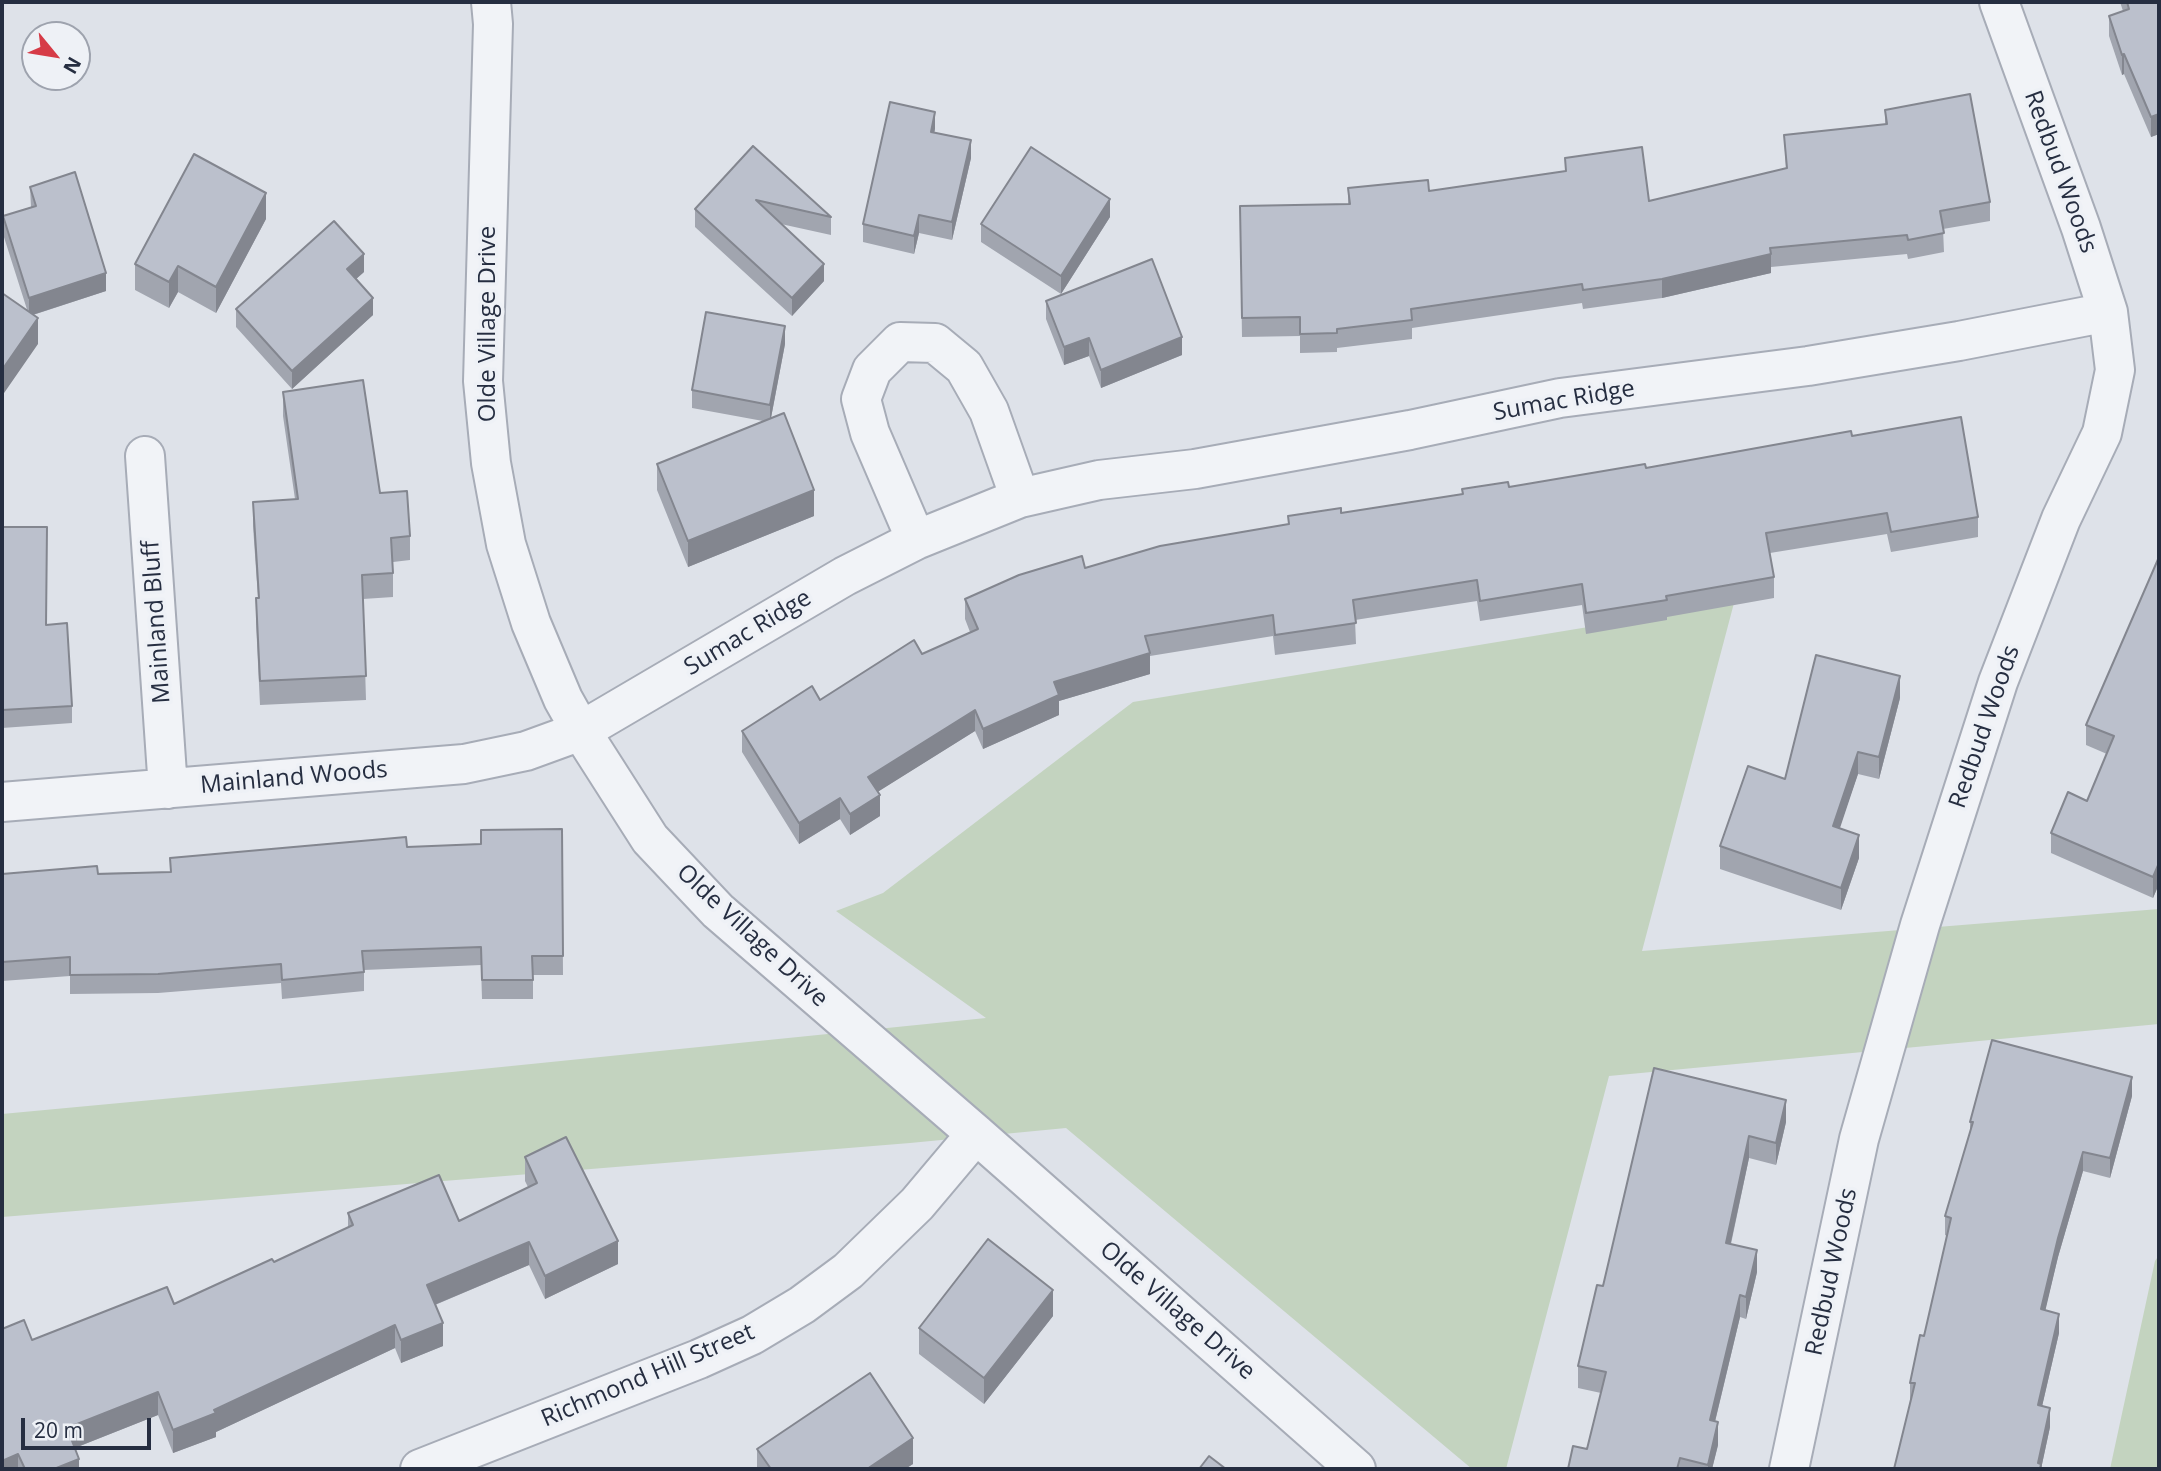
<!DOCTYPE html>
<html>
<head>
<meta charset="utf-8">
<style>
	body { margin:0 }
	#map { position:relative; width:2161px; height:1471px; overflow:hidden; background:#dee2e9; font-family:"Open Sans",sans-serif }
	canvas { display:block }
	.frame { position:absolute; inset:0; border:4px solid #262e41; pointer-events:none }
	.north { position:absolute; left:21px; top:21px; width:70px; height:70px; box-sizing:border-box; background:#eef1f6; border:2px solid #9ea3ae; border-radius:50%; rotate:120deg; font-size:19px; font-weight:700; line-height:28px; text-align:center; color:#262e41 }
	.north::after { content:''; display:block; margin:auto; width:24px; height:32px; background:#d63b47; clip-path:polygon(50% 0,100% 100%,50% 72%,0 100%) }
	.scale { position:absolute; left:21px; top:1418px; width:130px; height:32px; box-sizing:border-box; border:4px solid #262e41; border-top:0; padding-left:9px; font-size:21px; line-height:24px; white-space:nowrap; color:#262e41; -webkit-text-stroke:5px #eef1f6; paint-order:stroke }
</style>
</head>
<body>
<div id="map">
<canvas width="2161" height="1471"></canvas>
<div class="frame"></div>
<div class="north">N</div>
<div class="scale">20 m</div>
</div>
<script>
const context = document.querySelector('canvas').getContext('2d');
context.lineJoin = 'round';
function fill(path, color) { context.fillStyle = color; context.fill(path, 'evenodd'); }
const toPath = rows => new Path2D(rows.map(r => 'M' + r).join(''));
function trace(path, color, width, dash) { context.strokeStyle = color; context.lineWidth = width; context.lineCap = dash ? 'butt' : 'round'; context.setLineDash(dash || []); context.stroke(path); }
function write(font, color, halo, rows, align = 'center') {
  context.font = font + ' "Open Sans",sans-serif'; context.lineWidth = 7; context.setLineDash([]); context.textBaseline = 'middle'; context.strokeStyle = halo; context.fillStyle = color; for (const [text, x, y, turn = 0] of rows) {
    context.save(); context.translate(x, y); context.rotate((+turn || 0) * Math.PI / 180); context.textAlign = isNaN(turn) ? turn : align; if (halo) context.strokeText(text, 0, 0); context.fillText(text, 0, 0); context.restore();
  }
}
fill(toPath([
	[1734,603,1642,951,2159,909,2159,1024,1609,1076,1506,1469,1472,1469,1066,1128,910,1143,2,1217,2,1114,452,1072,986,1018,836,911,883,893,1133,702],
	[2159,1255,2159,1469,2110,1469,2155,1261]
]), '#c3d3bf');
const minor = toPath([
	[491,2,493,24,483,381,491,463,506,544,531,623,563,699,581,731,650,839,718,911,976,1134,1356,1469],
	[145,456,168,789],
	[916,540,870,433,861,399,872,370,900,342,935,343,964,367,989,411,1020,498],
	[2,802,464,764,526,751,581,731,845,576,916,540,1020,498,1099,480,1195,469,1410,430,1560,398,1808,366,1959,341,2108,312],
	[420,1469,699,1359,752,1335,802,1305,848,1271,917,1204,976,1134],
	[1789,1469,1859,1139,1920,925,1998,682,2061,519,2102,433,2115,370,2108,312,2081,228,1999,2]
]);
trace(minor, '#a7acb7', 42);
trace(minor, '#f1f3f7', 38);
fill(toPath([
	[2120,2,2159,2,2159,136,2159,134,2151,137,2124,74,2122,75,2109,36,2109,16,2123,11],
	[1885,110,1990,202,1990,221,1943,229,1944,252,1908,259,1907,254,1771,267,1771,273,1662,298,1583,309,1582,303,1412,328,1412,339,1337,348,1337,352,1300,353,1300,336,1242,337,1240,206,1348,204,1348,188,1429,191,1565,171,1565,158,1649,201,1786,169,1784,135,1885,124],
	[935,129,934,132,971,158,952,240,919,233,914,254,863,242,863,224],
	[753,146,831,217,831,235,781,224,824,281,792,316,695,227,695,209],
	[30,187,106,291,33,315,38,344,3,234,3,216,31,207],
	[1110,217,1061,294,981,242,981,224],
	[266,219,216,313,178,292,169,308,135,290,135,264],
	[364,272,356,279,373,315,292,389,236,327,236,309],
	[1046,301,1182,355,1101,388,1089,356,1064,365,1046,319],
	[785,344,771,418,814,516,688,567,657,490,657,464,763,421,692,408,692,390],
	[283,392,380,493,410,536,410,560,393,562,393,597,363,599,366,700,260,705,256,622,256,598,258,598,253,526,253,502,295,499,283,416],
	[1852,436,1978,517,1978,537,1891,552,1887,534,1770,553,1774,577,1774,598,1667,617,1667,620,1586,634,1582,605,1480,621,1477,601,1355,620,1356,644,1275,655,1273,636,1150,656,1150,674,1059,701,1059,715,983,749,975,731,877,792,880,816,850,835,840,819,799,844,742,752,742,731,820,700,970,632,965,619,965,599,1085,568,1288,525,1288,516,1341,513,1462,494,1462,489,1509,487,1646,468],
	[2,527,47,625,72,706,72,723,2,728],
	[2159,557,2159,884,2153,898,2051,853,2051,833,2087,801,2107,754,2086,745,2086,725],
	[1900,698,1879,779,1858,774,1839,828,1859,858,1841,910,1720,869,1720,846,1785,779],
	[562,829,563,975,533,975,533,999,482,999,481,965,364,970,364,991,282,999,281,983,158,993,70,994,70,976,2,981,2,874,170,872,170,858,481,844],
	[1654,1068,1786,1122,1776,1165,1749,1158,1731,1244,1757,1272,1746,1319,1740,1317,1715,1422,1718,1445,1712,1469,1568,1469,1587,1449,1601,1393,1578,1388,1578,1366,1603,1286],
	[2132,1096,2110,1178,2083,1171,2058,1257,2045,1310,2059,1333,2042,1406,2050,1427,2041,1469,1910,1401,1910,1383,1924,1336,1947,1236,1945,1235,1945,1216,1970,1132,1970,1122],
	[525,1157,618,1264,545,1299,529,1265,435,1305,443,1346,401,1363,395,1348,216,1432,216,1437,173,1453,158,1415,75,1448,79,1469,2,1469,32,1340,174,1304,274,1262,348,1227,348,1213,459,1221,528,1187,525,1181],
	[1053,1316,984,1404,919,1354,919,1328],
	[757,1449,913,1464,905,1469,757,1469]
]), '#a1a5af');
fill(toPath([
	[2124,54,2124,74,2122,75,2122,55],
	[935,112,935,129,931,150,931,132],
	[2159,114,2159,134,2151,137,2151,117],
	[971,140,971,158,952,240,952,222],
	[266,193,266,219,216,313,216,287],
	[1110,199,1110,217,1061,294,1061,276],
	[919,215,919,233,914,254,914,236],
	[364,254,364,272,347,287,347,269],
	[1771,254,1771,273,1662,298,1662,279],
	[824,264,824,281,792,316,792,298],
	[178,266,178,292,169,308,169,282],
	[106,273,106,291,29,316,29,298],
	[373,298,373,315,292,389,292,371],
	[38,318,38,344,2,396,2,370],
	[785,326,785,344,770,423,770,405],
	[1182,337,1182,355,1101,388,1101,370],
	[1089,338,1089,356,1064,365,1064,347],
	[814,490,814,516,688,567,688,541],
	[1150,653,1150,674,1059,701,1059,715,983,749,983,729,1054,682],
	[1900,676,1900,698,1879,779,1879,757],
	[975,710,975,731,868,798,868,777],
	[1858,752,1858,774,1833,849,1833,826],
	[880,795,880,816,850,835,850,814],
	[840,798,840,819,799,844,799,823],
	[1859,835,1859,858,1841,910,1841,888],
	[2159,863,2159,884,2153,898,2153,877],
	[2132,1077,2132,1096,2110,1178,2110,1158],
	[1786,1100,1786,1122,1776,1165,1776,1143],
	[1749,1136,1749,1158,1726,1265,1726,1243],
	[2083,1152,2083,1171,2058,1257,2041,1329,2041,1309,2058,1238],
	[618,1241,618,1264,545,1299,545,1276],
	[529,1242,529,1265,427,1308,427,1285],
	[1757,1250,1757,1272,1746,1319,1746,1297],
	[1053,1290,1053,1316,984,1404,984,1378],
	[1740,1295,1740,1317,1710,1442,1710,1420],
	[2059,1314,2059,1333,2038,1424,2038,1405],
	[443,1323,443,1346,401,1363,401,1340],
	[395,1325,395,1348,216,1432,216,1437,173,1453,173,1430],
	[158,1392,158,1415,67,1451,67,1428],
	[2050,1408,2050,1427,2041,1469,2038,1469,2038,1463],
	[1718,1422,1718,1445,1712,1469,1708,1469,1708,1465],
	[913,1438,913,1464,905,1469,867,1469],
	[18,1454,18,1469,2,1469,2,1461],
	[79,1459,79,1469,54,1469]
]), '#83868f');
const building = toPath([
	[2127,2,2159,2,2159,116,2159,114,2151,117,2124,54,2122,55,2109,16,2129,9,2127,2],
	[1970,94,1990,202,1940,211,1944,233,1908,240,1907,235,1770,248,1771,254,1662,279,1583,290,1582,284,1411,309,1412,320,1337,329,1337,333,1300,334,1300,317,1242,318,1240,206,1350,204,1348,188,1428,180,1429,191,1566,171,1565,158,1642,147,1649,201,1787,168,1784,135,1887,124,1885,110,1970,94],
	[890,102,935,112,931,132,971,140,952,222,919,215,914,236,863,224,890,102],
	[753,146,831,217,756,200,824,264,792,298,695,209,753,146],
	[1031,147,1110,199,1061,276,981,224,1031,147],
	[194,154,266,193,216,287,178,266,169,282,135,264,194,154],
	[75,172,106,273,29,298,3,216,36,206,30,187,75,172],
	[334,221,364,254,347,269,373,298,292,371,236,309,334,221],
	[1152,259,1182,337,1101,370,1089,338,1064,347,1046,301,1152,259],
	[2,293,38,318,2,370,2,293],
	[706,312,785,326,770,405,692,390,706,312],
	[363,380,380,493,407,491,410,536,391,538,393,573,362,575,366,676,260,681,256,598,259,598,253,502,298,499,283,392,363,380],
	[784,413,814,490,688,541,657,464,784,413],
	[1961,417,1978,517,1891,532,1887,513,1766,533,1774,577,1666,596,1667,600,1586,613,1582,584,1480,601,1477,580,1353,600,1356,623,1275,635,1273,615,1145,636,1150,653,1054,682,1059,695,983,729,975,710,868,777,880,795,850,814,840,798,799,823,742,731,812,686,820,700,914,640,922,654,978,629,965,599,1019,575,1082,556,1085,568,1160,546,1289,524,1288,516,1341,508,1341,513,1463,494,1462,489,1508,482,1509,487,1645,464,1646,468,1851,431,1852,436,1961,417],
	[2,527,47,527,46,625,67,623,72,706,2,710,2,527],
	[2159,557,2159,863,2153,877,2051,833,2068,792,2087,801,2114,736,2086,725,2159,557],
	[1816,655,1900,676,1879,757,1858,752,1833,826,1859,835,1841,888,1720,846,1748,766,1785,779,1816,655],
	[562,829,563,956,532,956,533,980,482,980,481,947,362,951,364,972,282,980,281,964,158,974,70,975,70,957,2,962,2,874,97,866,98,874,171,872,170,858,406,837,407,847,481,844,481,830,562,829],
	[1992,1040,2132,1077,2110,1158,2083,1152,2058,1238,2041,1309,2059,1314,2038,1405,2050,1408,2038,1463,2041,1464,2040,1469,1894,1469,1915,1383,1910,1383,1920,1335,1924,1336,1951,1218,1945,1216,1973,1122,1970,1122,1992,1040],
	[1654,1068,1786,1100,1776,1143,1749,1136,1726,1243,1757,1250,1746,1297,1740,1295,1710,1420,1718,1422,1708,1465,1680,1458,1677,1469,1568,1469,1573,1446,1587,1449,1606,1372,1578,1366,1597,1285,1603,1286,1654,1068],
	[566,1137,618,1241,545,1276,529,1242,427,1285,443,1323,401,1340,395,1325,214,1410,216,1413,173,1430,158,1392,67,1428,79,1459,54,1469,25,1469,18,1454,2,1461,2,1329,24,1320,32,1340,167,1287,174,1304,272,1259,274,1262,353,1225,348,1213,439,1175,459,1221,537,1183,525,1157,566,1137],
	[988,1239,1053,1290,984,1378,919,1328,988,1239],
	[870,1373,913,1438,867,1469,771,1469,757,1449,870,1373],
	[1209,1456,1226,1469,1199,1469,1209,1456]
]);
fill(building, '#bbc0cc');
trace(building, '#83868f', 2);
write('24px', '#262e41', '#eef1f6', [
	["Redbud Woods",2060,172,70],
	["Olde Village Drive",488,324,-90],
	["Sumac Ridge",1564,401,-10],
	["Mainland Bluff",157,622,-94],
	["Sumac Ridge",748,633,-31],
	["Redbud Woods",1985,727,-71],
	["Mainland Woods",294,778,-5],
	["Olde Village Drive",752,936,43],
	["Redbud Woods",1832,1272,-78],
	["Olde Village Drive",1177,1311,41],
	["Richmond Hill Street",648,1376,-23]
]);
</script>
</body>
</html>
